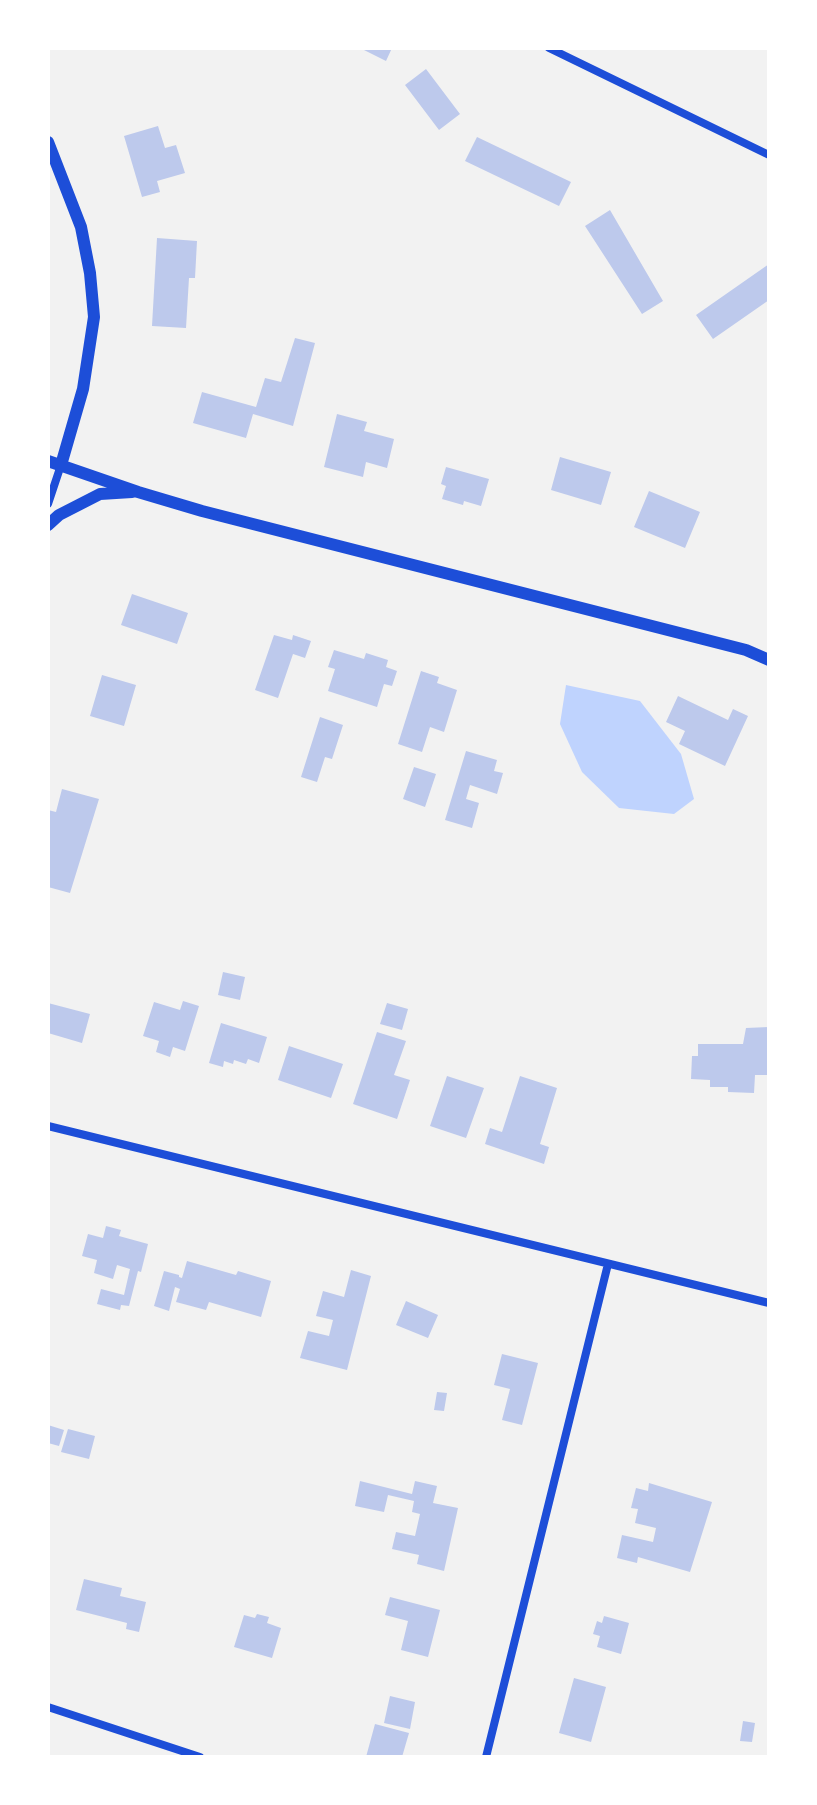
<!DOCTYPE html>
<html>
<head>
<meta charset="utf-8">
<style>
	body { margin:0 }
	#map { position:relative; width:817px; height:1805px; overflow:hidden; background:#f2f2f2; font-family:"Open Sans",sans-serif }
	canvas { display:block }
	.frame { position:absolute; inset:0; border:50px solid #fff; pointer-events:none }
</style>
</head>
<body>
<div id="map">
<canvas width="817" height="1805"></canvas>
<div class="frame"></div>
</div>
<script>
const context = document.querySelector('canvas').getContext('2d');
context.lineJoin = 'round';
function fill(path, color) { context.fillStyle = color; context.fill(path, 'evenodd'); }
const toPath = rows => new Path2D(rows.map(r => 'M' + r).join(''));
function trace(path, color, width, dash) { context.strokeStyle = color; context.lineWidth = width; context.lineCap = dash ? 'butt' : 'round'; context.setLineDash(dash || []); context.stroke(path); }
fill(toPath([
	[566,685,640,701,681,754,694,799,674,814,619,808,582,772,560,724]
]), '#bfd3fe');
fill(toPath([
	[360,48,392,48,386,61],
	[426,69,460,114,439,130,405,85],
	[158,126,165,148,176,145,185,173,157,181,160,192,142,197,124,136],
	[477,137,571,182,559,206,465,161],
	[610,210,663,301,642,314,585,226],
	[157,238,197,241,195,278,189,278,186,328,152,326],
	[769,264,769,300,713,339,696,315],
	[295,338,315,343,293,426,253,414,246,438,193,423,202,392,256,407,265,378,281,382],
	[337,414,367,422,364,431,394,439,387,468,366,462,363,477,324,467],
	[560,457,611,472,601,505,551,490],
	[446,467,489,479,481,506,464,501,463,505,442,499,446,486,441,484],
	[649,491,700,512,685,548,634,527],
	[132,594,188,613,177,644,121,625],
	[274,635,292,640,293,635,311,641,305,658,293,654,278,698,255,690],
	[334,650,364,659,366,653,388,660,386,667,397,671,392,686,384,684,377,707,328,691,335,669,328,667],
	[421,671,439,677,437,683,457,690,444,732,430,727,422,752,398,744],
	[102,675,136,685,124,726,90,716],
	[678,696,728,720,733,709,748,716,725,766,679,744,685,731,666,722],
	[320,717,343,725,332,759,325,757,317,782,301,777],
	[466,751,497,760,494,771,503,773,497,794,470,785,466,799,479,803,472,828,445,820],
	[414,767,436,774,425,807,403,799],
	[62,789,99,799,70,893,48,887,48,810,56,812],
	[223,972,245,977,240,1000,218,995],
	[183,1001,199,1006,185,1051,173,1047,170,1057,156,1052,159,1041,143,1036,154,1002,180,1010],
	[48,1003,90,1014,82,1043,48,1033],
	[387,1003,408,1009,402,1030,380,1024],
	[221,1023,267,1037,259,1063,248,1059,246,1064,234,1060,233,1064,224,1061,223,1067,209,1063],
	[769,1027,769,1075,755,1075,754,1093,728,1092,728,1087,710,1087,710,1080,691,1079,692,1056,698,1056,698,1044,743,1044,746,1028],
	[377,1032,406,1041,394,1075,410,1080,397,1119,353,1104],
	[289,1046,343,1064,331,1098,278,1080],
	[447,1076,484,1088,466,1138,430,1126],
	[520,1076,557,1088,540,1144,549,1147,544,1164,485,1144,490,1128,502,1132],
	[106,1226,121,1230,119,1236,148,1244,141,1272,138,1271,129,1306,121,1305,120,1310,97,1304,101,1289,124,1295,130,1269,117,1265,113,1279,94,1273,97,1260,82,1256,88,1234,103,1238],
	[187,1261,236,1275,238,1271,271,1281,261,1317,209,1302,206,1310,176,1302,180,1289,175,1287,169,1311,154,1306,164,1271,179,1275,179,1277,182,1278],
	[351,1270,371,1276,347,1370,300,1358,308,1331,329,1336,333,1320,316,1316,323,1291,344,1297],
	[406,1301,438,1315,428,1338,396,1325],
	[502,1354,538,1363,522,1425,502,1420,510,1389,494,1385],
	[437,1392,447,1393,444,1411,434,1410],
	[48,1425,64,1430,59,1446,48,1443],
	[68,1429,95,1436,89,1459,61,1452],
	[360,1481,412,1494,415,1481,437,1486,433,1503,458,1508,444,1571,417,1564,419,1555,392,1549,396,1532,415,1536,420,1514,412,1512,414,1501,388,1495,384,1512,355,1506],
	[649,1483,712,1502,690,1572,638,1557,637,1563,617,1558,622,1535,653,1542,656,1528,635,1523,638,1509,631,1508,636,1488,648,1491],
	[84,1579,122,1588,120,1596,146,1602,139,1632,126,1629,127,1623,76,1610],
	[390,1597,440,1610,428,1657,401,1650,408,1621,385,1615],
	[257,1614,269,1617,267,1623,281,1628,272,1658,234,1647,244,1615,255,1618],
	[604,1616,629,1623,621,1654,597,1647,600,1636,593,1634,597,1621,602,1623],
	[574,1678,606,1687,591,1742,559,1733],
	[390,1696,415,1702,410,1729,384,1723],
	[743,1721,755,1723,752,1742,740,1741],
	[375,1724,409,1733,402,1757,366,1757]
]), '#bdc9ec');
trace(toPath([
	[549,48,769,155],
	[48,504,61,465],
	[48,1126,769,1303],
	[48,1707,200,1757],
	[486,1757,608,1264]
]), '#1d4ed8', 8);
trace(toPath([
	[48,142,81,227,90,273,94,317,83,389,61,465],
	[48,461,138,492,202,511,746,650,769,660],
	[48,525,59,515,100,494,132,492]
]), '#1d4ed8', 12);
</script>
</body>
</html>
